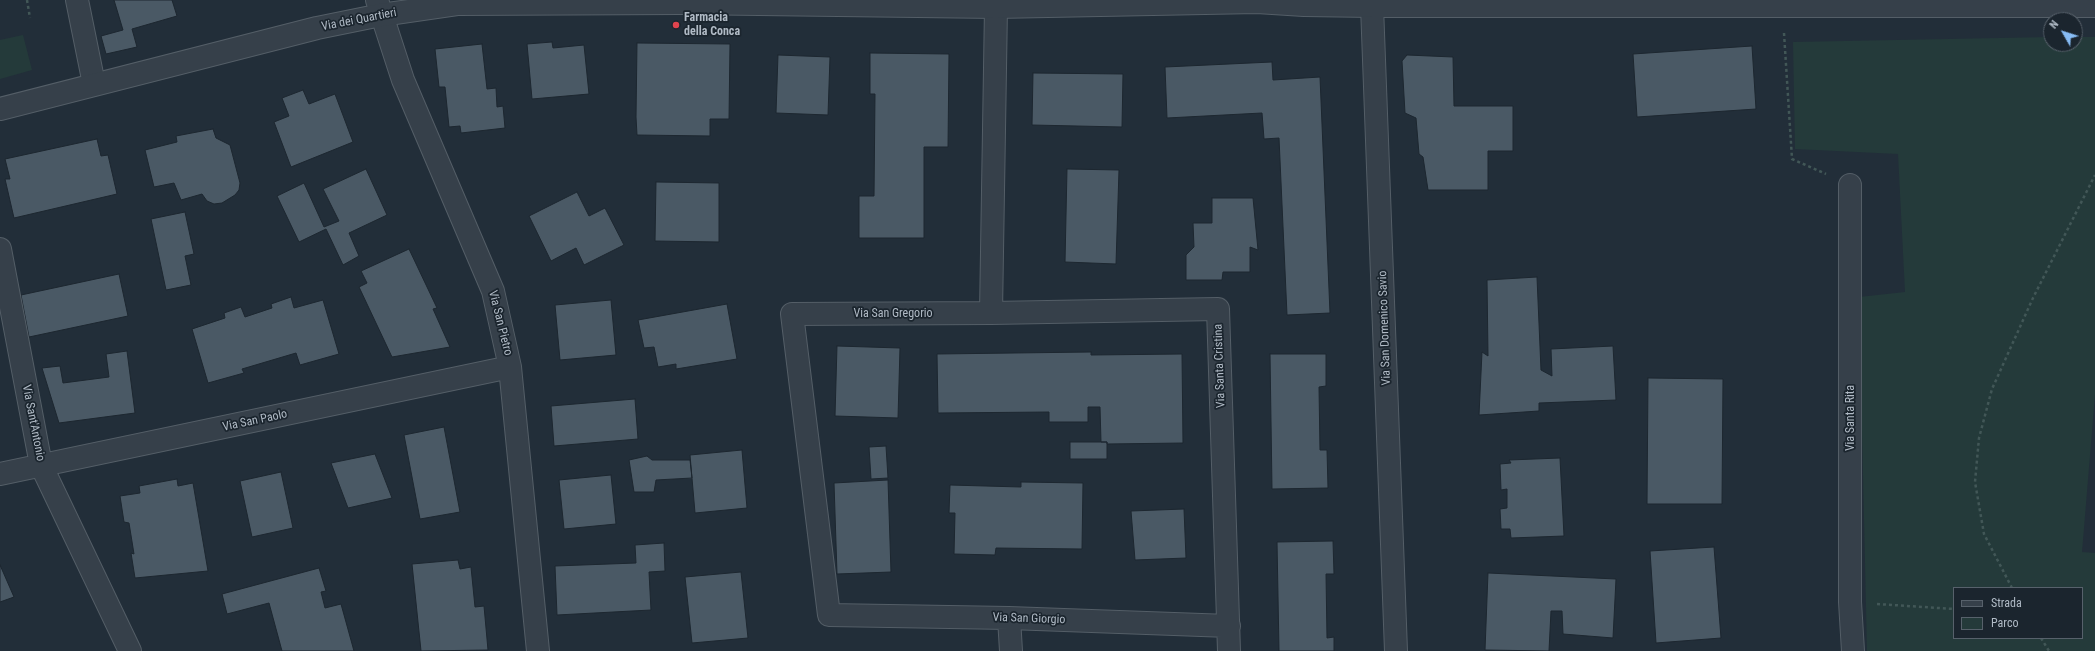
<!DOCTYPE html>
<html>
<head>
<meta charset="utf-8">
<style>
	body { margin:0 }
	#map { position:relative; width:2095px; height:651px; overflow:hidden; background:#222e39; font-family:"Roboto Condensed",sans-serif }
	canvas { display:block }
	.legend { position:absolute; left:1953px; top:587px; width:130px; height:52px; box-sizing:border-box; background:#1b252e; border:1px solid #57616b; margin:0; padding:5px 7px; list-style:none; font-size:12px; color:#b1bbc6 }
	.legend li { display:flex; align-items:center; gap:8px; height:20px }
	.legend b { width:20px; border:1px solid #57616b }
	.north { position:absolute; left:2043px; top:12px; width:40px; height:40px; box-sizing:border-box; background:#1b252e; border:1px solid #57616b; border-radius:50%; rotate:309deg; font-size:11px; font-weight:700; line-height:16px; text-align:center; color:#b1bbc6 }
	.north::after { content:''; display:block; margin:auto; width:14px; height:18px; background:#87bcf5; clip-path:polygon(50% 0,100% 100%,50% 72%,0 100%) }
</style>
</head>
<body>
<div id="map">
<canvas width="2095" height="651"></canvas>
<ul class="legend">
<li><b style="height:5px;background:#36404a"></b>Strada</li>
<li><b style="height:11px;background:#243a3a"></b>Parco</li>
</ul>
<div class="north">N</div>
</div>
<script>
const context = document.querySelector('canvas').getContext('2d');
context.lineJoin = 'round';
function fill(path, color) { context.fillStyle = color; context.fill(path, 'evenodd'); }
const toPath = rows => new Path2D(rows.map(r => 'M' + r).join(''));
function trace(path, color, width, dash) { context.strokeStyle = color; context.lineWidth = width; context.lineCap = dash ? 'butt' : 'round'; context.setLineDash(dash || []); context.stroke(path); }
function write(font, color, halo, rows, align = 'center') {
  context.font = font + ' "Roboto Condensed",sans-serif'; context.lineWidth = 3.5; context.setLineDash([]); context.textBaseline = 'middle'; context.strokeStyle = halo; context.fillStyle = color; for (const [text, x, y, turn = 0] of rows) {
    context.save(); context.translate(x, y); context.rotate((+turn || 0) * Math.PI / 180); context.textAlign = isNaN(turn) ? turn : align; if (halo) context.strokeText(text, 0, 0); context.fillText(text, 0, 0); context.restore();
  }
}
fill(toPath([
	[23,35,32,70,0,79,0,40],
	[2051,37,2051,44,2075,44,2075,37,2095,37,2095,395,2082,552,2095,553,2095,651,1867,651,1859,297,1905,292,1898,154,1795,149,1793,42],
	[1954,588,2082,588,2082,638,1954,638]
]), '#243a3a');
const building = toPath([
	[114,0,172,0,177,16,132,29,137,47,106,54,101,36,123,30,114,0],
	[552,42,553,48,584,45,589,94,532,99,527,44,552,42],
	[637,43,730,44,729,119,710,119,710,136,637,135,636,117,637,43],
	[482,44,487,89,496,88,497,107,503,106,505,128,461,133,460,126,449,127,445,87,439,87,435,49,482,44],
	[1752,46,1756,109,1637,117,1633,54,1752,46],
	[870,53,949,54,948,147,924,147,924,238,859,238,859,196,874,196,875,94,870,94,870,53],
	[778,55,830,57,828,115,776,113,778,55],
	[1407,55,1453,57,1454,106,1513,106,1513,151,1488,151,1488,190,1428,190,1423,157,1419,154,1416,118,1405,113,1402,61,1407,55],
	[1272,62,1273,80,1320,77,1330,313,1287,315,1279,138,1264,139,1262,113,1167,118,1165,67,1272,62],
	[1033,73,1123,74,1122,127,1032,125,1033,73],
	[303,90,309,104,335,94,353,142,291,167,274,122,289,116,282,98,303,90],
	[213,129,216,138,230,145,240,183,239,190,235,195,222,203,214,204,207,201,202,194,181,200,174,183,154,187,145,150,177,142,176,136,213,129],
	[97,139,101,156,108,155,117,194,14,218,5,179,10,179,5,159,97,139],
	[366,169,387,215,349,233,359,256,343,265,326,229,299,242,277,196,304,183,324,227,339,221,323,189,366,169],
	[1067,169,1119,170,1116,264,1065,262,1067,169],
	[656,182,719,183,719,242,655,241,656,182],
	[577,192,589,216,605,208,624,245,584,265,576,248,551,261,529,216,577,192],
	[1212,198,1253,198,1258,250,1250,247,1250,272,1223,272,1222,280,1186,280,1186,255,1194,247,1193,223,1212,223,1212,198],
	[185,212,194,254,185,256,191,285,166,290,151,219,185,212],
	[409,249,437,308,433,309,450,347,392,357,359,287,367,283,361,271,409,249],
	[119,274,128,316,29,337,21,295,119,274],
	[1537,277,1541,370,1552,376,1551,349,1613,346,1616,400,1539,403,1539,411,1479,415,1482,352,1488,356,1487,280,1537,277],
	[291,297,294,308,323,300,339,354,300,365,296,353,242,369,244,373,208,383,192,329,225,318,224,313,241,307,245,317,272,308,271,304,291,297],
	[611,300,616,355,560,360,555,305,611,300],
	[727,304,737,359,676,369,676,364,658,367,654,347,644,348,638,320,727,304],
	[837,346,900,348,898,418,835,416,837,346],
	[127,351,135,413,59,423,42,368,60,366,63,383,109,377,106,354,127,351],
	[1091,352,1091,355,1182,354,1183,443,1107,444,1107,442,1101,442,1100,407,1088,407,1088,422,1049,422,1049,412,938,413,937,354,1091,352],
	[1270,354,1326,354,1326,386,1319,387,1320,450,1327,450,1328,488,1272,489,1270,354],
	[1648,378,1723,379,1722,504,1647,504,1648,378],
	[635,399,638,439,554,446,551,406,635,399],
	[444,427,460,512,420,519,404,435,444,427],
	[1070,442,1107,442,1107,459,1070,459,1070,442],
	[886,446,888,478,871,479,869,447,886,446],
	[742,450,747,508,695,513,690,455,742,450],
	[375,454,392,498,348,508,331,463,375,454],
	[647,456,652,460,690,460,692,478,656,480,654,492,634,492,629,460,647,456],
	[1560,458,1564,536,1511,538,1510,529,1501,529,1500,509,1507,508,1507,489,1501,490,1500,464,1511,463,1509,460,1560,458],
	[281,472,293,528,252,537,240,481,281,472],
	[611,475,616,524,564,529,559,480,611,475],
	[177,479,178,486,193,483,208,571,135,578,131,553,134,554,129,523,124,522,120,496,140,493,139,486,177,479],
	[888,480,891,572,837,574,834,483,888,480],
	[1021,482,1083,483,1082,549,996,548,995,555,954,554,955,513,949,513,950,485,1021,487,1021,482],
	[1184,509,1186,558,1135,560,1131,511,1184,509],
	[1333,541,1334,574,1326,574,1327,638,1334,637,1334,651,1279,651,1277,542,1333,541],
	[664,543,665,571,649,572,651,610,557,615,555,566,636,563,635,545,664,543],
	[1714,547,1721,638,1656,643,1650,551,1714,547],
	[458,560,460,569,471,567,475,607,484,606,488,650,421,651,412,564,458,560],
	[0,565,14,597,0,602,0,565],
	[319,568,326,591,321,592,325,608,341,604,354,651,282,651,269,603,227,614,222,594,319,568],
	[741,572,748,638,692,643,685,577,741,572],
	[1488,573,1616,579,1613,638,1563,634,1562,611,1551,611,1549,651,1485,650,1488,573]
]);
fill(building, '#4a5965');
trace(building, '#1d2730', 1);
const minor = toPath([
	[77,0,94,84],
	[377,0,403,80,493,291,510,367,538,651],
	[1372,6,1396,651],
	[996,7,991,313,792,314,829,615,1009,618,1229,626],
	[1850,185,1850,602,1853,651],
	[0,249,41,465,130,651],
	[991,313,1218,309,1229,651],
	[0,474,510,367],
	[1009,618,1011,651]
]);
const tertiary = toPath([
	[0,109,317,28,381,15,457,4,680,3,996,7,1257,2,1304,5,1372,6,2095,6]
]);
trace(minor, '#545e67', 24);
trace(tertiary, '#545e67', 24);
trace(toPath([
	[27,0,30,18],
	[1784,33,1792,159,1826,174],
	[2012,588,1984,534,1975,482,1979,438,1992,389,2033,298,2095,175],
	[1877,604,1954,609],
	[2041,638,2049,651]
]), '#425757', 2.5, [3, 3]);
trace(minor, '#36404a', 22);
trace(tertiary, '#36404a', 22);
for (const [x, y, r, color] of [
	[676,25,4,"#e0444e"]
]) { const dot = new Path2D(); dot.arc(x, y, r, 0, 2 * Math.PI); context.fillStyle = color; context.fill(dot); trace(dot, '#1b252e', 1.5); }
write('bold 12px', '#b1bbc6', '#1b252e', [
	["Farmacia",684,18],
	["della Conca",684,32]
], 'left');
write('12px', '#b1bbc6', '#1b252e', [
	["Via dei Quartieri",359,20,-11],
	["Via San Gregorio",893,314],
	["Via San Pietro",500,323,76],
	["Via San Domenico Savio",1385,328,-92],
	["Via Santa Cristina",1220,366,-92],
	["Via Santa Rita",1851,418,-90],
	["Via San Paolo",255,421,-12],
	["Via Sant'Antonio",33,423,79],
	["Via San Giorgio",1029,619,2]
]);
</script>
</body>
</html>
